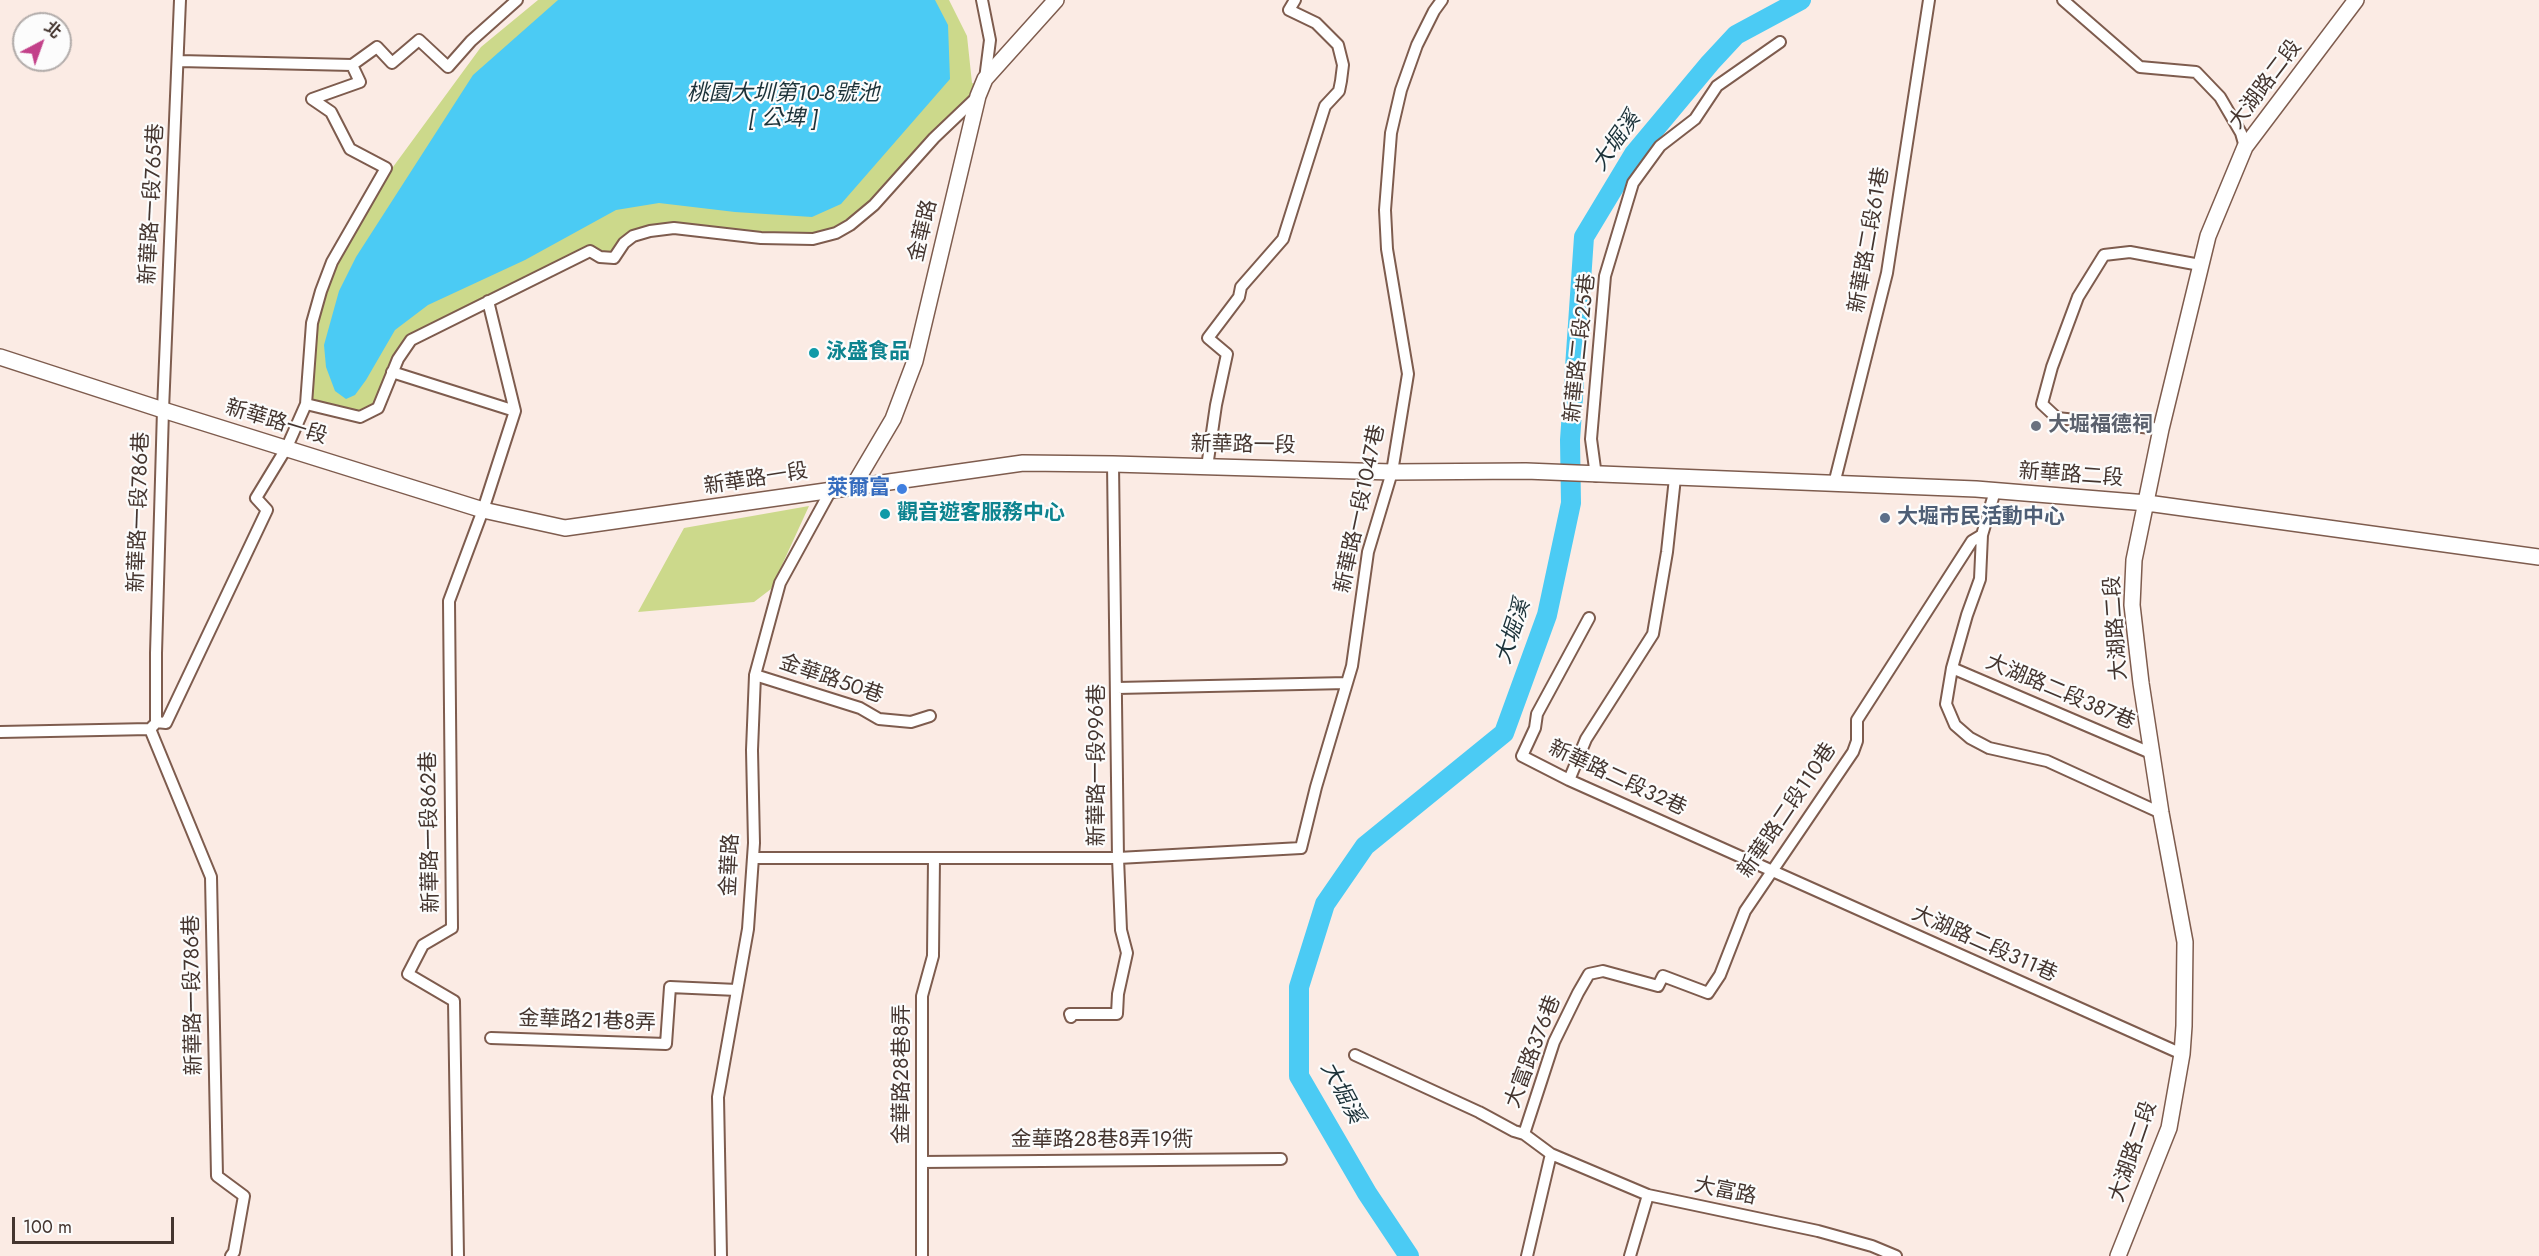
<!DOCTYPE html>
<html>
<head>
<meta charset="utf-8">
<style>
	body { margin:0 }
	#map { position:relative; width:2539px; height:1256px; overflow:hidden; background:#fbebe4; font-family:Jost,"Noto Sans TC",sans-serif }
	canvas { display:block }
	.north { position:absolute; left:12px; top:12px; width:60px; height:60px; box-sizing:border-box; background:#fcfcfc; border:2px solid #b2acaa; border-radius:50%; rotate:41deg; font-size:16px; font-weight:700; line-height:24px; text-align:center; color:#44352f }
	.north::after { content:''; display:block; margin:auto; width:21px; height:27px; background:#c3418a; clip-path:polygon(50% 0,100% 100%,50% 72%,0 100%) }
	.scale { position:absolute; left:12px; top:1217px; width:162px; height:27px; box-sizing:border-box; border:3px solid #44352f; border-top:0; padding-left:8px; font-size:18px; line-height:21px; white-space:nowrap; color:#44352f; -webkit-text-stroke:4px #fcfcfc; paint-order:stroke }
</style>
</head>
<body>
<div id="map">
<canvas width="2539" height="1256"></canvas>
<div class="north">北</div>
<div class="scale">100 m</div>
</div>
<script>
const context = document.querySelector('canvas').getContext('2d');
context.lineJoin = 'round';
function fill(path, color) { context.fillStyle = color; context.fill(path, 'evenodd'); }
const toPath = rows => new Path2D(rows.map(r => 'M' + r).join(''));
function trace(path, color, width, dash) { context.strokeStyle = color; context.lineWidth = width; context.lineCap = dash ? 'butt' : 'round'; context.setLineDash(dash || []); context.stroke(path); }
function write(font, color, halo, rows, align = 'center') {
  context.font = font + ' Jost,"Noto Sans TC",sans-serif'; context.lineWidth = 4.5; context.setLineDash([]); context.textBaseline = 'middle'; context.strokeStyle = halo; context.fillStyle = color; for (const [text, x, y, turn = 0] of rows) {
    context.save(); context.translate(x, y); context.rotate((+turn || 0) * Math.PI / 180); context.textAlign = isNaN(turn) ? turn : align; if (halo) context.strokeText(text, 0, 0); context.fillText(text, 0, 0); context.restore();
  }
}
fill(toPath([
	[538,0,949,0,967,36,972,83,981,86,850,224,813,239,650,230,613,256,589,251,411,340,369,413,305,405,322,290,382,182,481,47],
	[809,506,771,589,754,602,638,612,684,528]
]), '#ccd98b');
fill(toPath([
	[558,0,935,0,948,25,950,79,841,204,812,217,735,212,659,203,616,210,525,260,428,305,395,330,366,380,355,395,346,399,335,391,326,367,324,345,339,291,356,257,473,75]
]), '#4bcbf4');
trace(toPath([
	[1409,1256,1367,1193,1299,1076,1299,987,1325,904,1365,846,1504,733,1547,615,1571,503,1570,440,1584,237,1634,154,1710,63,1736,35,1801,0]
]), '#4bcbf4', 20);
const street = toPath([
	[982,0,990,40,985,79],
	[2063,0,2140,67,2196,72,2220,97,2241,133,2245,147],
	[179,61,352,65,360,82,312,99,331,112,350,149,386,168,332,262,321,291,312,323,306,404],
	[352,65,377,47,392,63,419,40,448,67,471,41,517,0],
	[392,372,515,411],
	[2161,429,2057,418,2042,404,2052,367,2078,297,2104,255,2130,252,2200,265],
	[1207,467,1216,405,1227,354,1208,338,1239,297,1241,287,1283,239,1325,106,1339,91,1341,81,1343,65,1338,45,1316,23,1289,10,1295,0],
	[1596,476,1591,439,1605,276,1633,183,1660,146,1695,119,1717,86,1780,42],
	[1834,484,1887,273,1929,0],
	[1995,491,1982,535,1980,579,1967,615,1952,668,1946,704,1955,725,1970,738,1989,748,2047,761,2161,813],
	[1589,618,1537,714,1535,728,1522,756,1569,780,2182,1054],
	[1952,668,2153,754],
	[755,675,860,708,879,719,911,722,930,716],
	[1117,688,1347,683],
	[156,722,166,723,267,510,256,498,287,447,306,404,360,417,378,408,398,359,411,340,590,251,600,257,614,258,624,243,633,236,650,231,674,228,761,238,813,239,836,233,850,225,874,205,934,138,977,97],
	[156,722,156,653,163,410,180,0],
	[150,729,211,877,217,1176,244,1196,234,1252,231,1256],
	[0,732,150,729,154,725],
	[1569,780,1586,739,1653,634,1667,552,1675,478],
	[753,858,1118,858,1301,848,1316,787,1352,666,1368,552,1392,472,1408,374,1387,249,1385,210,1391,133,1401,90,1417,45,1434,11,1442,0],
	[1071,1017,1070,1014,1117,1014,1118,994,1127,953,1121,930,1118,858,1113,464],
	[491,1038,666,1044,670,987,737,990],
	[1355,1055,1479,1112,1514,1131,1524,1134,1551,1154,1527,1256],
	[1524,1134,1554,1042,1578,993,1589,974,1603,971,1658,986,1663,976,1708,993,1720,975,1745,911,1853,752,1857,741,1857,720,1972,541,1982,535],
	[1551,1154,1648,1195,1818,1231,1872,1246,1896,1256],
	[922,1162,1281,1159],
	[458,1256,454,1001,408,974,423,945,452,928,449,601,483,510,515,411,488,301],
	[721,1256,718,1097,748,929,754,843,752,750,755,675,780,583,831,490],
	[922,1256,922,996,933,956,934,858],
	[1630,1256,1648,1195]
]);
const secondary = toPath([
	[0,357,163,410,483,510,565,528,1023,463,1113,464,1392,472,1526,471,1976,489,2147,503,2539,557],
	[854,485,893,419,915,361,978,96,985,79,1056,0],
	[2118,1256,2169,1128,2182,1054,2184,1026,2185,942,2161,813,2141,683,2132,605,2134,560,2161,429,2208,236,2245,147,2356,0]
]);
trace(street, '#7e5c4e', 14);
trace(secondary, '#7e5c4e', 18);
trace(street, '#fff', 10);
trace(secondary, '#fff', 15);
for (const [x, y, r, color] of [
	[814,353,6,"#0f9aa8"],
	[2036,426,6,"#6b7280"],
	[902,489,6,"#3f7fe0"],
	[885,514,6,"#0f9aa8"],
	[1885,518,6,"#5c6f8a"]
]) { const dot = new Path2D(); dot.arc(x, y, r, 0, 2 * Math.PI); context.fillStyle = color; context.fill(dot); trace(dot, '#fcfcfc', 2); }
write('21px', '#44352f', '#fcfcfc', [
	["大湖路二段",2266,85,-53],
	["新華路一段765巷",153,204,-87],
	["金華路",924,231,-77],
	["新華路二段61巷",1870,240,-80],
	["新華路二段25巷",1581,348,-84],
	["新華路一段",276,423,17],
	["新華路一段",1243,446,1],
	["新華路二段",2071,476,4],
	["新華路一段",756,480,-9],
	["新華路一段1047巷",1361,509,-78],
	["新華路一段786巷",140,512,-88],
	["大湖路二段",2117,628,-94],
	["金華路50巷",831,680,19],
	["大湖路二段387巷",2060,693,23],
	["新華路一段996巷",1098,765,-90],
	["新華路二段32巷",1617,779,25],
	["新華路二段110巷",1788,811,-56],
	["新華路一段862巷",431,832,-91],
	["金華路",731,865,-87],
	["大湖路二段311巷",1984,945,24],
	["新華路一段786巷",194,995,-91],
	["金華路21巷8弄",587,1022,2],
	["大富路376巷",1534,1052,-69],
	["金華路28巷8弄",903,1074,-90],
	["金華路28巷8弄19衖",1102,1141],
	["大湖路二段",2134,1152,-71],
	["大富路",1725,1192,12]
]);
write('bold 21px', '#0d838f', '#fcfcfc', [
	["泳盛食品",826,353],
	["觀音遊客服務中心",897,514]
], 'left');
write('bold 21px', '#5b616d', '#fcfcfc', [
	["大堀福德祠",2048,426]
], 'left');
write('bold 21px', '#366cbe', '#fcfcfc', [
	["萊爾富",890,489]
], 'right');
write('bold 21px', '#4e5e75', '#fcfcfc', [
	["大堀市民活動中心",1897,518]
], 'left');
write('italic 22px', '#1c3239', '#fcfcfc', [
	["桃園大圳第10-8號池",783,95],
	["[ 公埤 ]",783,120],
	["大堀溪",1617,142,-55],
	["大堀溪",1514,632,-72],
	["大堀溪",1341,1093,62]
]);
</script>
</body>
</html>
